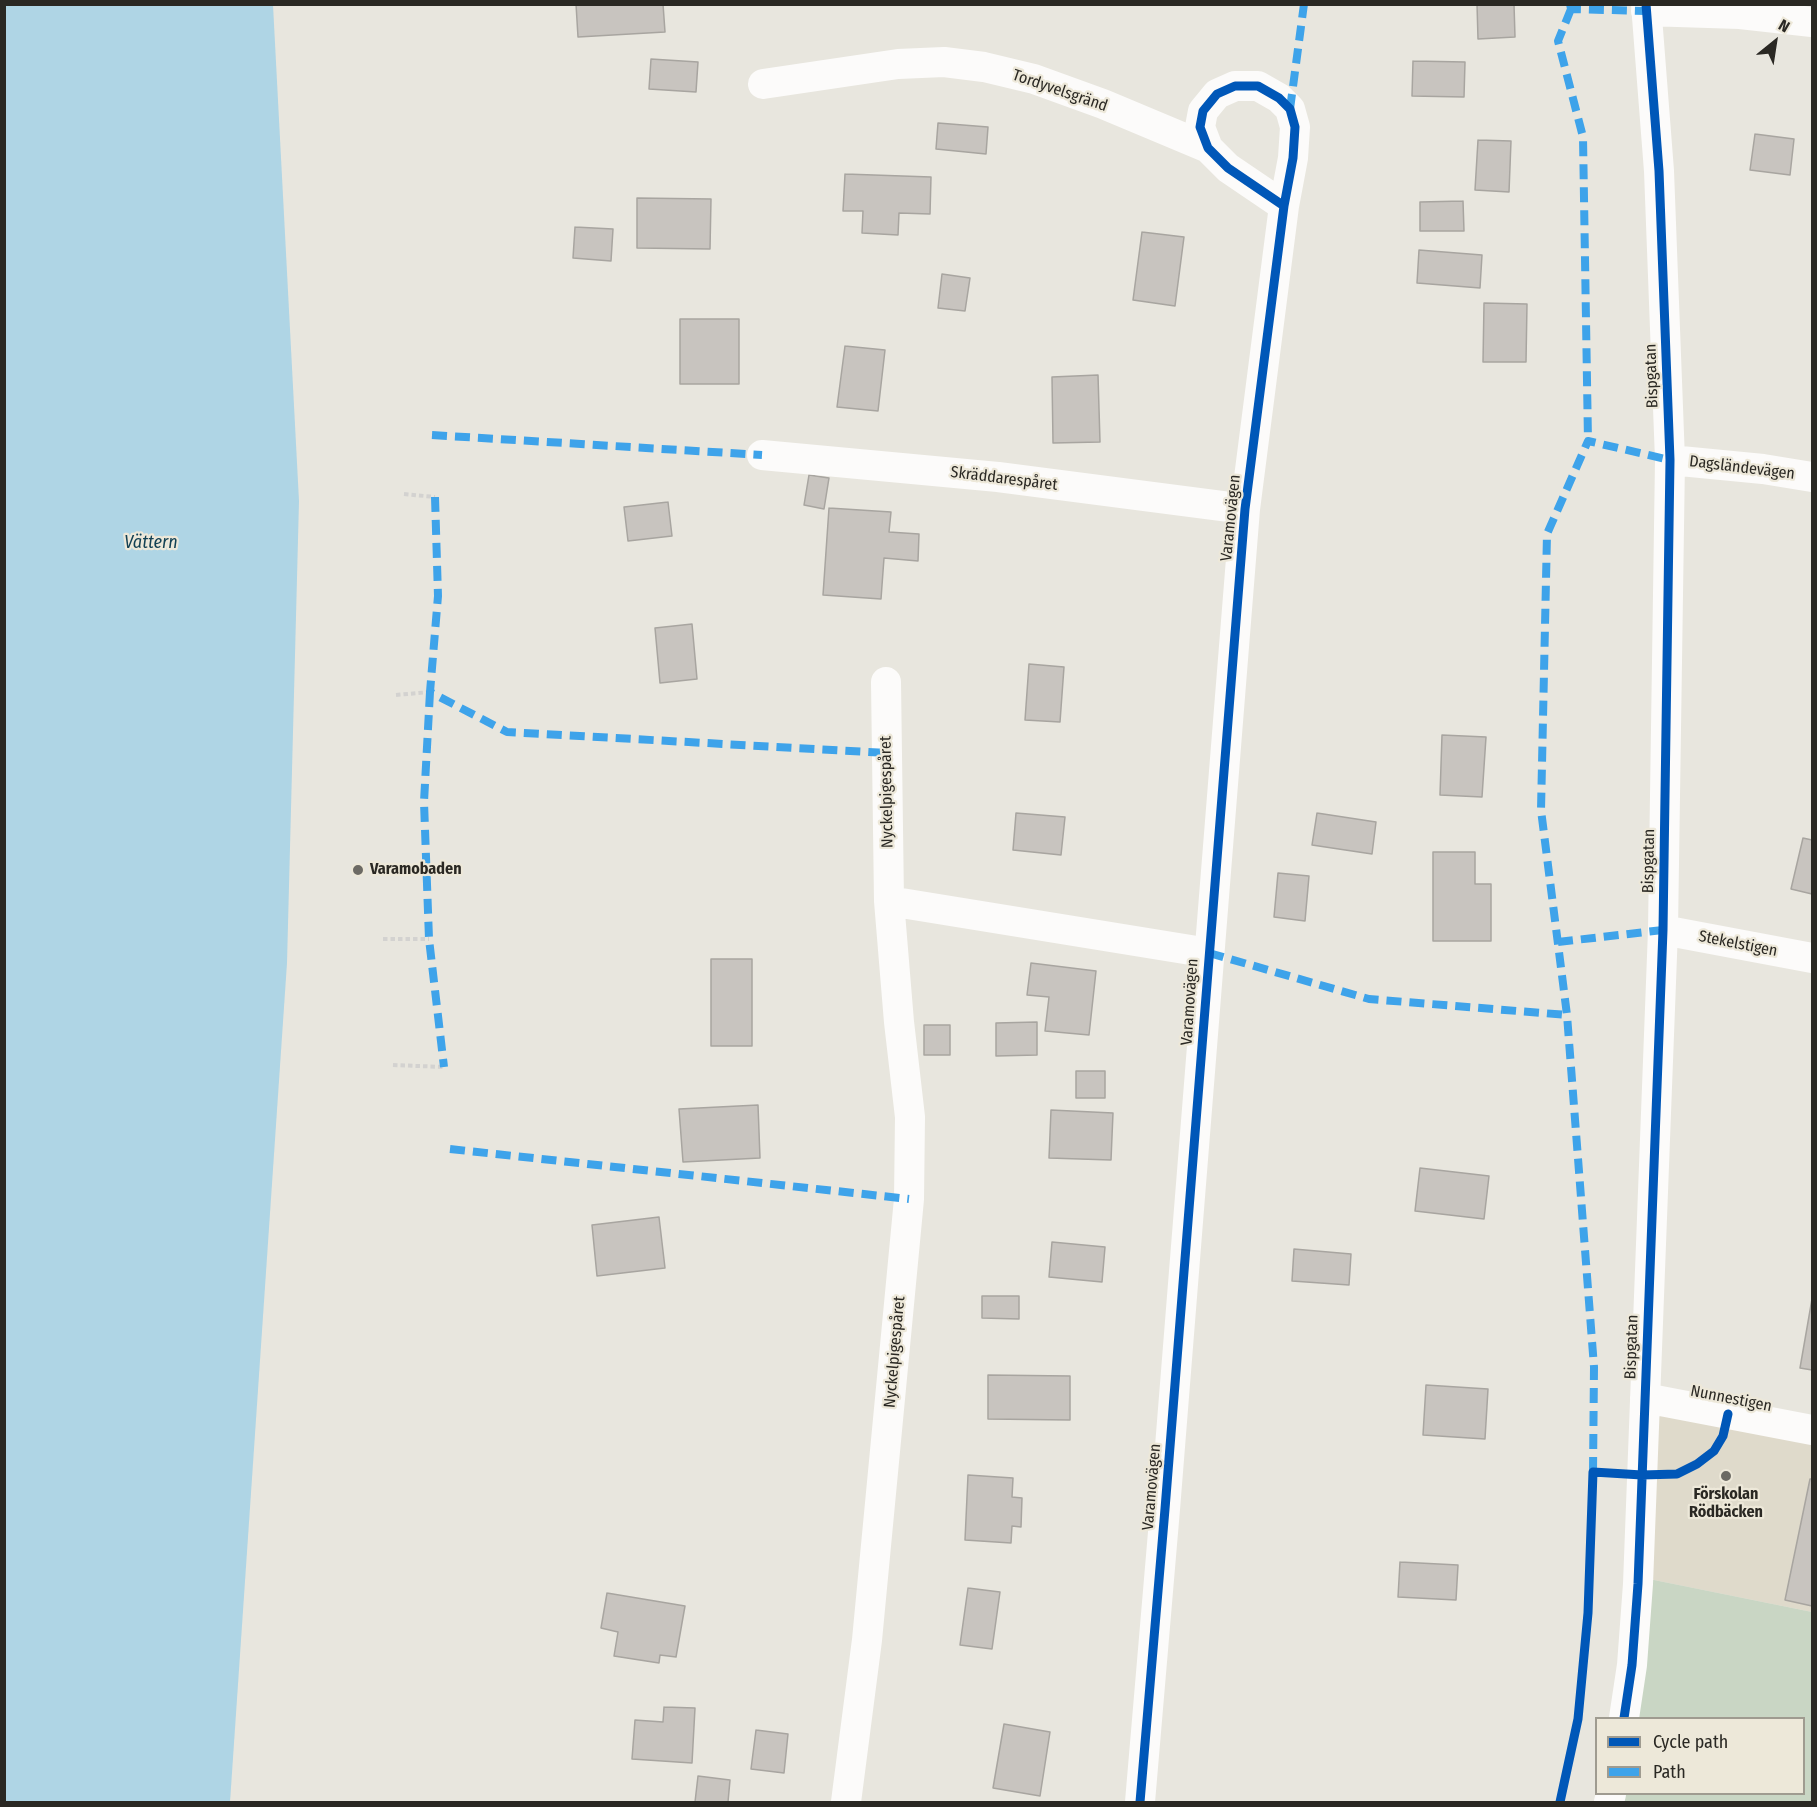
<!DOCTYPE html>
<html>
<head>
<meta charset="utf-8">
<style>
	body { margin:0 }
	#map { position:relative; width:1817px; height:1807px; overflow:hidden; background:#e8e6de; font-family:"Fira Sans Condensed",sans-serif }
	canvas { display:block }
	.frame { position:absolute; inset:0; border:6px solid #2a2823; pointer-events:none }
	.legend { position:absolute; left:1595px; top:1717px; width:210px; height:78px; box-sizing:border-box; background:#ede8d9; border:2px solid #9f9b90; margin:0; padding:8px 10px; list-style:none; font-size:18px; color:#2a2823 }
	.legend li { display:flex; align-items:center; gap:12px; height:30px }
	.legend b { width:30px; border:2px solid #9f9b90 }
	.north { position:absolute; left:1745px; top:12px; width:60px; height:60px; -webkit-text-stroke:4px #ede8d9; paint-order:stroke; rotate:30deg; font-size:16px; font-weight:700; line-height:24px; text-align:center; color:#2a2823 }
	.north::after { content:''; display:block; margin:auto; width:21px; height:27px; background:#2a2823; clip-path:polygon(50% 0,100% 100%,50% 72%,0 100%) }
</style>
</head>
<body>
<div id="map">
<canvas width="1817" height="1807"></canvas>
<div class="frame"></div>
<ul class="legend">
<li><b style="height:8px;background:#0057b8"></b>Cycle path</li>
<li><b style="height:8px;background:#3ea3ea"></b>Path</li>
</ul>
<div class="north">N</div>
</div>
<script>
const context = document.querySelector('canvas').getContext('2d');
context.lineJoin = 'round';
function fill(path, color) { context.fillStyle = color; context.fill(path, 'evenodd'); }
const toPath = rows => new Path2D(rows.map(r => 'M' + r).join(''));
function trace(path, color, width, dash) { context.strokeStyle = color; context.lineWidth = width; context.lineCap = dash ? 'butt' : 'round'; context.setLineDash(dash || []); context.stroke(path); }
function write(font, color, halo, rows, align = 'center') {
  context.font = font + ' "Fira Sans Condensed",sans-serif'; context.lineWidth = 4.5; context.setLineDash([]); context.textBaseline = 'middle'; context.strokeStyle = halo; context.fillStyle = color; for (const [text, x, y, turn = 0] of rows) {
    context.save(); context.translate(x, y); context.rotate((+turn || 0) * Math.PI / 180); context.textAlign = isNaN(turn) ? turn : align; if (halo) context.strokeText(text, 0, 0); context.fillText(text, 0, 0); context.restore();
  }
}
fill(toPath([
	[1645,1398,1812,1426,1812,1612,1649,1579]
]), '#dfdacb');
fill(toPath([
	[1649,1579,1812,1612,1812,1802,1601,1802,1603,1794,1804,1794,1804,1718,1619,1718]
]), '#c9d6c4');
fill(toPath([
	[5,4,273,5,299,501,287,963,230,1802,5,1802]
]), '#afd5e5');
const building = toPath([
	[576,4,663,4,665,32,578,37,576,4],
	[1477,4,1514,4,1515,37,1478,39,1477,4],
	[651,59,698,62,696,92,649,89,651,59],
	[1413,61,1465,62,1464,97,1412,96,1413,61],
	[938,123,988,127,986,154,936,149,938,123],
	[1755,134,1794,139,1790,175,1750,170,1755,134],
	[1478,140,1511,141,1509,192,1475,190,1478,140],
	[845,174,931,177,930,214,899,213,898,235,862,233,863,211,843,211,845,174],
	[637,198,711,199,710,249,637,248,637,198],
	[1463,201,1464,231,1420,231,1420,202,1463,201],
	[575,227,613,229,611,261,573,258,575,227],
	[1142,232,1184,237,1175,306,1133,300,1142,232],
	[1419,250,1482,255,1480,288,1417,283,1419,250],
	[942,274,970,278,965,311,938,308,942,274],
	[1484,303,1527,304,1526,362,1483,362,1484,303],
	[680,319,739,319,739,384,680,384,680,319],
	[845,346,885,350,878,411,837,407,845,346],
	[1098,375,1100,442,1053,443,1052,377,1098,375],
	[809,475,829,478,824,509,804,505,809,475],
	[668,502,672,536,628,541,624,507,668,502],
	[829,508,891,512,889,532,919,534,918,561,884,558,881,599,823,595,829,508],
	[692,624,697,679,660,683,655,628,692,624],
	[1029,664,1064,667,1060,722,1025,720,1029,664],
	[1442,735,1486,737,1482,797,1440,795,1442,735],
	[1016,813,1065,817,1061,855,1013,850,1016,813],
	[1317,813,1376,822,1372,854,1312,845,1317,813],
	[1803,838,1812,840,1812,894,1791,889,1803,838],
	[1433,852,1475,852,1475,884,1491,884,1491,941,1433,941,1433,852],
	[1278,873,1309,876,1305,921,1274,917,1278,873],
	[711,959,752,959,752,1046,711,1046,711,959],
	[1031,963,1096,971,1089,1035,1045,1031,1049,997,1027,995,1031,963],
	[1037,1022,1037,1055,996,1056,996,1023,1037,1022],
	[924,1025,950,1025,950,1055,924,1055,924,1025],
	[1076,1071,1105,1071,1105,1098,1076,1098,1076,1071],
	[758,1105,760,1158,683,1162,679,1109,758,1105],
	[1051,1110,1113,1113,1111,1160,1049,1158,1051,1110],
	[1420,1168,1489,1176,1484,1219,1415,1211,1420,1168],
	[659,1217,665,1268,597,1276,592,1225,659,1217],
	[1052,1242,1105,1247,1102,1282,1049,1277,1052,1242],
	[1294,1249,1351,1254,1349,1285,1292,1281,1294,1249],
	[982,1296,1019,1296,1019,1319,982,1318,982,1296],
	[1812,1299,1812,1370,1800,1368,1812,1299],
	[988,1375,1070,1376,1070,1420,988,1419,988,1375],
	[1426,1385,1488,1389,1485,1439,1423,1435,1426,1385],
	[968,1475,1013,1478,1012,1497,1022,1498,1021,1527,1012,1526,1011,1543,965,1540,968,1475],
	[1810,1479,1812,1479,1812,1606,1785,1600,1810,1479],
	[1400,1562,1458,1565,1456,1600,1398,1597,1400,1562],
	[968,1588,1000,1592,992,1649,960,1645,968,1588],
	[607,1593,685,1606,676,1657,660,1655,659,1663,614,1656,618,1632,601,1628,607,1593],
	[664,1707,695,1708,692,1763,632,1759,635,1720,663,1722,664,1707],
	[1004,1724,1050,1732,1040,1796,993,1788,1004,1724],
	[756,1730,788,1734,784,1773,751,1769,756,1730],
	[698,1776,730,1780,728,1802,695,1802,698,1776]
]);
fill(building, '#c8c4bf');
trace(building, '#a8a5a0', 1.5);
trace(toPath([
	[404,494,435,497],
	[396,695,430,692],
	[383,939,429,939],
	[393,1065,444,1067]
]), '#d3d2d0', 4, [4.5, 3]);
trace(toPath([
	[1646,11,1740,14,1812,22],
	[763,84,898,64,944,62,984,67,1034,79,1103,104,1208,148],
	[762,455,998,477,1245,509],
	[1670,460,1763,469,1812,477],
	[889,901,1209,953],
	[1663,930,1812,958],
	[1645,1398,1812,1430],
	[1624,1718,1632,1665,1638,1584,1663,930,1670,460,1659,171,1646,4],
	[846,1802,867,1640,909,1199,910,1117,899,1022,889,901,886,682],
	[1140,1802,1165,1509,1245,509,1284,206,1293,158,1295,127,1290,109,1279,98,1258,86,1235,86,1217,94,1203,111,1200,127,1208,148,1228,168,1284,206],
	[1609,1802,1611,1794]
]), '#fcfbfa', 30);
trace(toPath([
	[1570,4,1571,9,1646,11],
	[1571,9,1558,41,1583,137,1588,441],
	[1290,109,1304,4],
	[432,435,762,455],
	[435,497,438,596,430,692,507,732,886,753],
	[430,692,424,802,429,939,444,1067],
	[1558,942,1663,930],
	[1209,953,1369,999,1567,1015],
	[450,1149,909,1199],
	[1593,1472,1594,1367,1567,1015,1541,810,1547,534,1588,441,1670,460]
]), '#3ea3ea', 8, [15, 8]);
trace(toPath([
	[1624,1718,1632,1665,1638,1584,1663,930,1670,460,1659,171,1646,4],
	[1140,1802,1165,1509,1245,509,1284,206,1293,158,1295,127,1290,109,1279,98,1258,86,1235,86,1217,94,1203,111,1200,127,1208,148,1228,168,1284,206],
	[1560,1802,1578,1719,1588,1613,1593,1472,1642,1475,1677,1474,1697,1464,1714,1451,1723,1436,1728,1414]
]), '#0057b8', 9);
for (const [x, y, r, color] of [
	[358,870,6,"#6c6a64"],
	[1726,1476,6,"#6c6a64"]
]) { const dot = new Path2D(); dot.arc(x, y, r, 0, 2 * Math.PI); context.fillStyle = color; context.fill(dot); trace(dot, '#ede8d9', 2); }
write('16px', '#2a2823', '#ede8d9', [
	["Tordyvelsgränd",1060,91,19],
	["Bispgatan",1652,376,-92],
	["Dagsländevägen",1742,468,7],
	["Skräddarespåret",1004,479,7],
	["Varamovägen",1231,518,-84],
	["Nyckelpigespåret",887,792,-91],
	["Bispgatan",1649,861,-89],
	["Stekelstigen",1738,944,11],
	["Varamovägen",1190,1002,-86],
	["Bispgatan",1632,1347,-88],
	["Nyckelpigespåret",895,1352,-85],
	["Nunnestigen",1731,1399,11],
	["Varamovägen",1152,1487,-85]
]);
write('bold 16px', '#2a2823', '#ede8d9', [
	["Varamobaden",370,870],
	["Förskolan",1726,1495,"center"],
	["Rödbäcken",1726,1513,"center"]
], 'left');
write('italic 18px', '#124154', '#ede8d9', [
	["Vättern",151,543]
]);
</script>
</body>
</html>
